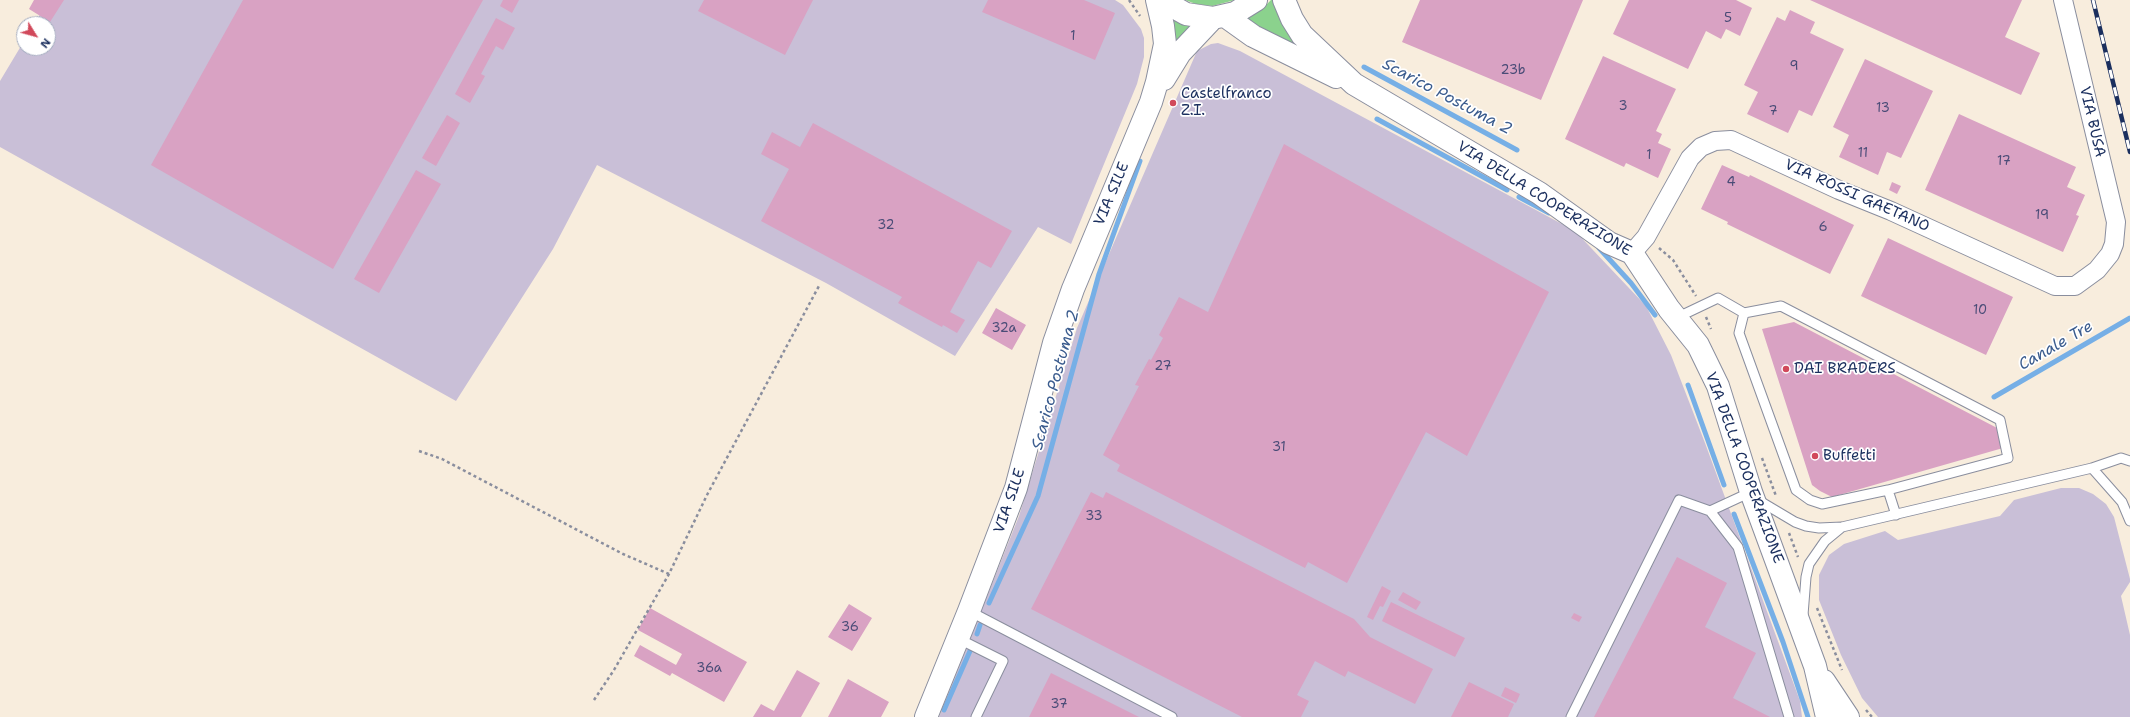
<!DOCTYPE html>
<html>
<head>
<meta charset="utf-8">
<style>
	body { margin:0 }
	#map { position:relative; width:2130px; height:717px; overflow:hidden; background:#f8eddd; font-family:"Shantell Sans",sans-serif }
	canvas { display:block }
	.north { position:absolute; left:16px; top:16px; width:40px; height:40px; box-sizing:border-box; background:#fff; border:1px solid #a4acbf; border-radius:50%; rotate:127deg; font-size:11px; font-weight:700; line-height:16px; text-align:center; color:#1b2f5e }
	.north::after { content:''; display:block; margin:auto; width:14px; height:18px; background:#d1495b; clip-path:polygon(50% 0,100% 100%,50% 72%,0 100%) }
</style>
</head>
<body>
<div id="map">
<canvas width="2130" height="717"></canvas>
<div class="north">N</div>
</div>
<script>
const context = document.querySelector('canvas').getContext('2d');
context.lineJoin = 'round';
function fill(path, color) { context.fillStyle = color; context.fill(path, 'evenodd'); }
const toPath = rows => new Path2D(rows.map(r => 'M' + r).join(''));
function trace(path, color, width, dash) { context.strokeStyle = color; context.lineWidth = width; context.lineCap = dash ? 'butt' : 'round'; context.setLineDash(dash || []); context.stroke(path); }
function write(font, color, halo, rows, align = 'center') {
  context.font = font + ' "Shantell Sans",sans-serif'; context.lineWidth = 3.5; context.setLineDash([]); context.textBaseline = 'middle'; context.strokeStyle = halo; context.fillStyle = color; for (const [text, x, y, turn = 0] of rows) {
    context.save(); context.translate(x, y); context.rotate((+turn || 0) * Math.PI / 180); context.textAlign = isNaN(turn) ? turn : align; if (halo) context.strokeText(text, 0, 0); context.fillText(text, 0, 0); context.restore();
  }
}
fill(toPath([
	[49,0,1115,0,1123,5,1141,29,1144,38,1144,57,1137,84,1071,244,1038,227,955,356,826,283,597,165,553,249,456,401,0,147,0,81,24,41,24,48,48,48,48,24,34,24],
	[1218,43,1240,51,1575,231,1646,306,1671,355,1705,443,1800,701,1802,717,939,717,1019,516,1077,328,1197,51,1211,44],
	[2061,488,2079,488,2093,494,2106,504,2114,517,2130,579,2130,582,2121,596,2130,635,2130,717,1878,717,1862,698,1841,655,1819,600,1819,575,1829,555,1844,544,1885,531,1898,540,2000,516,2014,500]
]), '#c9bfd7');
fill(toPath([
	[1185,0,1235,0,1212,6,1196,4],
	[1271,0,1278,0,1304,57,1246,18,1261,10],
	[1165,14,1192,26,1166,68]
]), '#8bd28d');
trace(toPath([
	[1364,67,1517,150],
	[1377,119,1507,190],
	[1519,197,1549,213],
	[1599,248,1631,283,1655,315],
	[1688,385,1724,485],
	[1994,397,2130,318],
	[1734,514,1783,642,1808,717],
	[989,603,1038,496,1099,274,1140,161],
	[977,634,980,625],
	[944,710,970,651]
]), '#76afe6', 5);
fill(toPath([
	[34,0,64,0,50,22,29,9],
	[243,0,483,0,333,269,151,165],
	[503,0,519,0,512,13,500,6],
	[704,0,813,0,785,55,698,11],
	[988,0,1084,0,1115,13,1095,60,982,12],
	[1420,0,1583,0,1541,100,1402,42],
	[1629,0,1736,0,1752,8,1740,36,1726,29,1721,39,1706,31,1688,69,1613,34],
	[1810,0,2022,0,2005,37,2040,53,2021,95],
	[1790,10,1815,22,1810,33,1844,49,1812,116,1799,110,1788,133,1747,114,1758,92,1744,85,1777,17,1785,21],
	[496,18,515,28,503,50,496,46,481,74,485,76,470,103,455,94],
	[1603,56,1676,89,1656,131,1662,134,1658,143,1671,149,1658,178,1626,163,1624,167,1565,139],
	[1865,59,1933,91,1901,158,1887,152,1878,175,1839,157,1849,135,1833,127],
	[1959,114,2076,167,2067,187,2085,195,2076,215,2079,216,2063,252,1925,190],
	[447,115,460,123,436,166,422,158],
	[813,123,1012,231,991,268,978,261,950,312,965,320,957,333,943,325,942,327,898,303,902,297,761,221,789,169,761,154,772,132,800,147],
	[1284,144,1549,292,1467,456,1426,432,1347,583,1308,562,1305,568,1117,471,1120,465,1103,455,1139,386,1135,385,1149,359,1151,360,1163,338,1159,335,1179,297,1208,312],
	[1722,165,1749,177,1750,175,1854,225,1830,274,1727,224,1728,222,1701,209],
	[416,170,441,184,379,293,354,279],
	[1892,182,1901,186,1897,194,1889,190],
	[1888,238,2013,297,1986,355,1861,296],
	[996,308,1026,325,1012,350,982,333],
	[1794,322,1999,429,2003,448,1832,497,1820,491,1812,485,1762,329],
	[1091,492,1103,498,1106,492,1354,619,1370,637,1433,669,1415,704,1348,671,1345,677,1315,661,1297,695,1309,701,1301,717,1242,717,1031,609],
	[1677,557,1727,583,1705,627,1756,653,1733,698,1770,717,1594,717],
	[1382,586,1391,591,1383,607,1380,606,1373,620,1367,617],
	[1403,592,1421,602,1416,610,1398,600],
	[1391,602,1465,638,1455,657,1382,621],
	[849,604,872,618,852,651,828,637],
	[650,608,747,662,724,702,672,673,670,676,634,656,640,645,676,665,682,654,638,630],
	[1574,613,1582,617,1579,622,1571,618],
	[797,670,820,683,801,717,753,717,761,704,774,711],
	[1051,673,1139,717,1029,717],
	[848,679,889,702,881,717,828,717],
	[1469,682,1514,704,1508,717,1451,717],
	[1505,687,1520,694,1516,703,1501,696]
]), '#d9a2c3');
const lane = toPath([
	[1676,318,1718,298,1744,313],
	[2130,461,2121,458,2092,468,2122,502,2130,521],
	[1888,490,2008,458,2000,420,1781,306,1744,313,1739,333,1796,490,1810,500,1822,504,1888,490,1896,515],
	[1758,500,1795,522,1806,526,1819,528,1842,527,2092,468],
	[1710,511,1751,492],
	[969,611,1172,717],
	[1803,615,1806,577,1809,564,1825,541,1842,527],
	[959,639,1003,661,976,717],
	[1571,717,1679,500,1710,511,1738,547,1789,717]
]);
const street = toPath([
	[1632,253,1646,237,1690,158,1701,147,1715,141,1731,140,1839,190,1891,211,2055,286,2075,286,2097,270,2110,254,2114,244,2116,222,2063,0]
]);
const secondary = toPath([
	[1161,0,1186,14,1213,18,1235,13,1256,0],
	[1284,0,1292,19,1302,35,1354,84,1539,193,1609,243,1632,253,1669,309,1698,345,1718,386,1751,492,1815,666,1827,717],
	[1225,16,1253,36,1336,77],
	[1164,79,1180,53,1213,18],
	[1824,681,1848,717],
	[926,717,969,611,1016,488,1054,343,1073,289,1151,102,1157,82,1165,44,1163,26,1157,0]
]);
trace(lane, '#8a8e9e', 11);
trace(street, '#8a8e9e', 20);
trace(secondary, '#8a8e9e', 24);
trace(toPath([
	[1129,0,1140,16],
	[1659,248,1673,260,1696,296],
	[1706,317,1711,329],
	[419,451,442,459,623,554,669,574],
	[1762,458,1776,496],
	[1789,533,1798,557],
	[1817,608,1842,670],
	[594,700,614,670,669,574,707,495,820,284],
	[1866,710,1872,717]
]), '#8a8e9e', 2.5, [3, 3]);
trace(lane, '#fff', 9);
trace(street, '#fff', 18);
trace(secondary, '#fff', 22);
const rail = toPath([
	[2093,0,2130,152]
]);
trace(rail, '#1b2f5e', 4.5);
trace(rail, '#fff', 3, [9]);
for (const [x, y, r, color] of [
	[1173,103,4,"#d1495b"],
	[1786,369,4,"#d1495b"],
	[1815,456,4,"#d1495b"]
]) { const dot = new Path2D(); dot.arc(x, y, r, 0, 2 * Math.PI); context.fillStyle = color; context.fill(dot); trace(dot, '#fff', 1.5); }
write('13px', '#4a4c77', null, [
	["5",1728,19],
	["1",1073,37],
	["9",1794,67],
	["23b",1513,71],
	["3",1623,107],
	["13",1883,109],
	["7",1773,112],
	["11",1863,154],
	["1",1649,156],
	["17",2004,162],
	["4",1731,183],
	["19",2042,216],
	["32",886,226],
	["6",1823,228],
	["10",1980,311],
	["32a",1004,329],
	["27",1163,367],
	["31",1279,448],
	["33",1094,517],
	["36",850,628],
	["36a",709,669],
	["37",1059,705]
]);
write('15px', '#1b2f5e', '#fff', [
	["Castelfranco",1181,94],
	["Z.I.",1181,111],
	["DAI BRADERS",1794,369],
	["Buffetti",1823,456]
], 'left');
write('15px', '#1b2f5e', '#fff', [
	["VIA BUSA",2092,122,77],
	["VIA SILE",1112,194,-67],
	["VIA ROSSI GAETANO",1857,196,24],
	["VIA DELLA COOPERAZIONE",1544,199,32],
	["VIA DELLA COOPERAZIONE",1744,468,70],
	["VIA SILE",1010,501,-71]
]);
write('italic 16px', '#3b5c8e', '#fff', [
	["Scarico Postuma 2",1447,97,28],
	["Canale Tre",2056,346,-30],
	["Scarico Postuma 2",1056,380,-75]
]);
</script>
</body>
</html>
